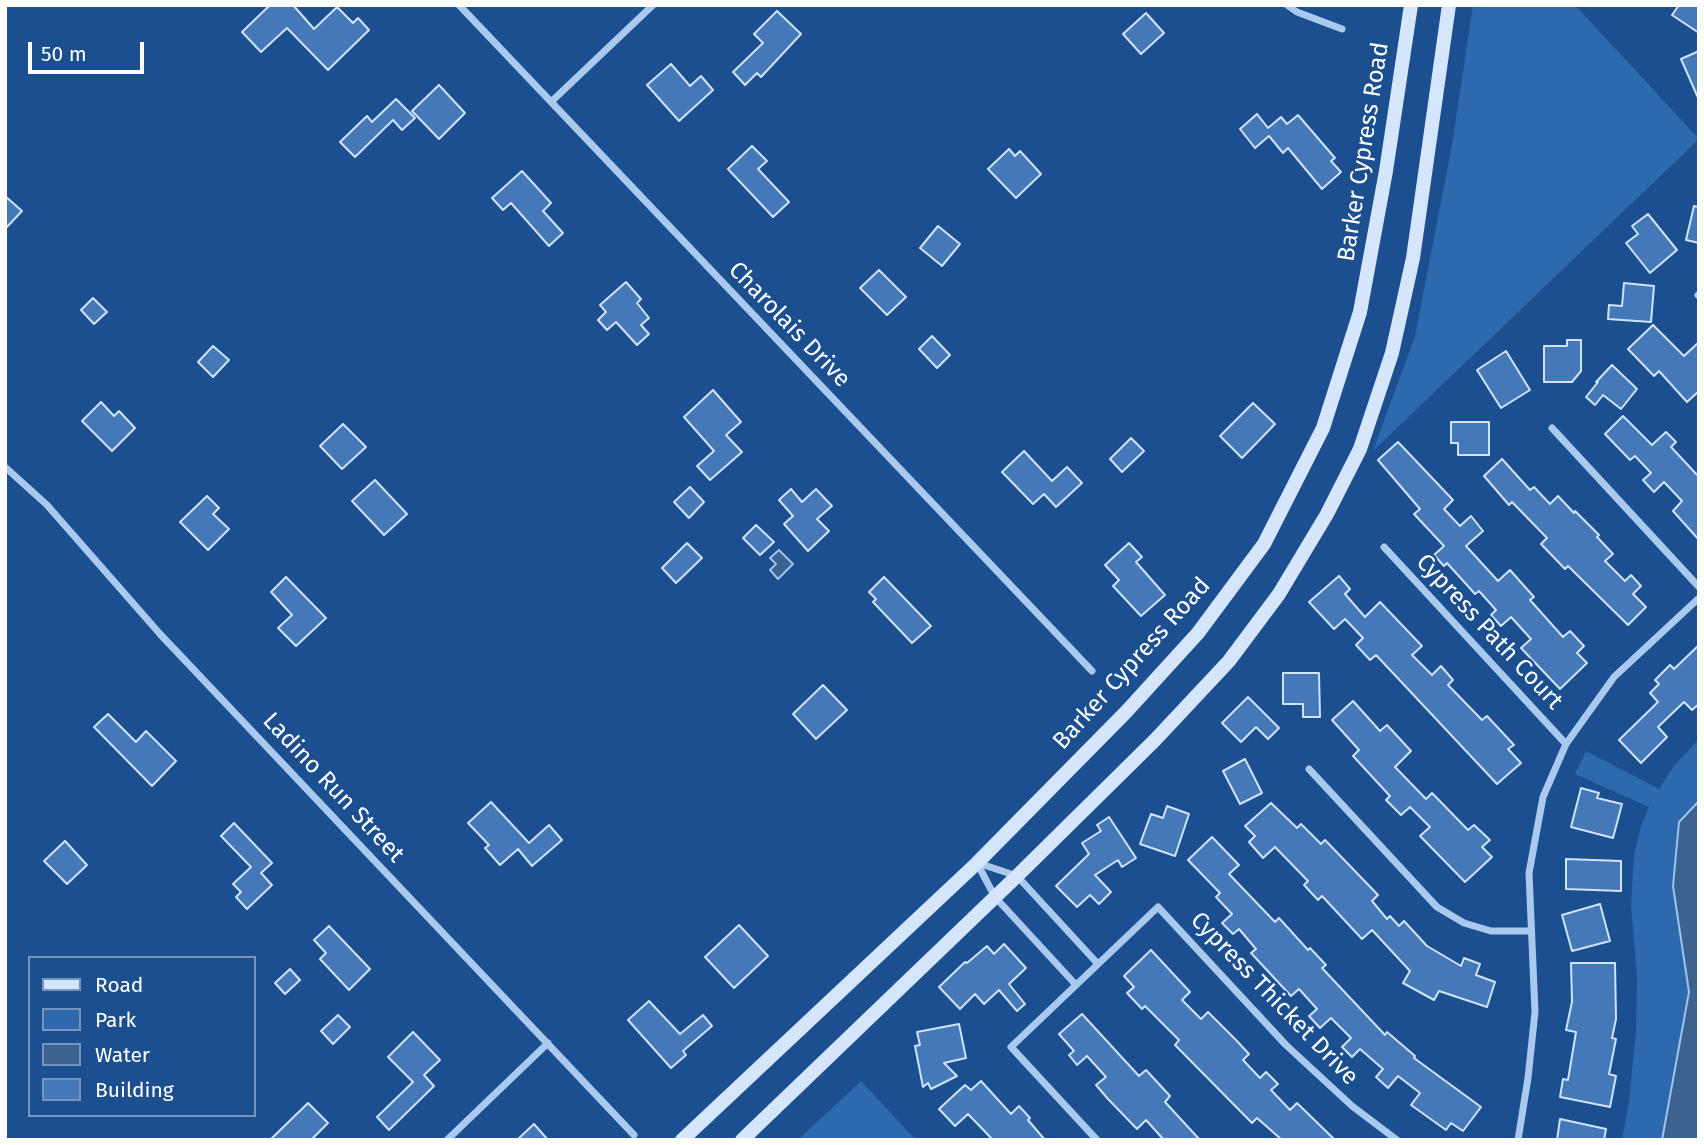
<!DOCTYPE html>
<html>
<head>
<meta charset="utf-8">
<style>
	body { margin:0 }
	#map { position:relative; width:1704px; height:1145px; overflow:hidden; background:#1b4f8f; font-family:"Fira Sans",sans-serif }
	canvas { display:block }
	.frame { position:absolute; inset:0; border:7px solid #fff; pointer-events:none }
	.legend { position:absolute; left:28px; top:956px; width:228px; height:161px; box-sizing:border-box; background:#1b4f8f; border:2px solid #7695bc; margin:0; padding:9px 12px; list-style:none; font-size:21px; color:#fff }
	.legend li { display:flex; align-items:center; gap:14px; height:35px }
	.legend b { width:35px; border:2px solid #7695bc }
	.scale { position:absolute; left:28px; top:42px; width:116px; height:32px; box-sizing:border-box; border:4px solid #fff; border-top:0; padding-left:9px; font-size:21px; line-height:24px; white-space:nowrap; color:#fff; -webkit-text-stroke:5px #1b4f8f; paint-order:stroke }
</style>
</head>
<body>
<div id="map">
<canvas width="1704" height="1145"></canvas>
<div class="frame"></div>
<ul class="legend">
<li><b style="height:9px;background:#d6e6fa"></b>Road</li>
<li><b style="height:19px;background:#2e69ad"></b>Park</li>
<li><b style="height:19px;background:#3c6290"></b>Water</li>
<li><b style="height:19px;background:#4478b7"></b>Building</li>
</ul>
<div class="scale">50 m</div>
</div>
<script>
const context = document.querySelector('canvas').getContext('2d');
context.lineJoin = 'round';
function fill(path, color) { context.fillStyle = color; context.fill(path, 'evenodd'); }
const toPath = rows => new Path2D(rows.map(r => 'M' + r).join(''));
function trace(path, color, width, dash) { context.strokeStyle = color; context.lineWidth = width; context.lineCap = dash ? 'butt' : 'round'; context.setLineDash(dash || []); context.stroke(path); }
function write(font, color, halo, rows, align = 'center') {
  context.font = font + ' "Fira Sans",sans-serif'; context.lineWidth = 5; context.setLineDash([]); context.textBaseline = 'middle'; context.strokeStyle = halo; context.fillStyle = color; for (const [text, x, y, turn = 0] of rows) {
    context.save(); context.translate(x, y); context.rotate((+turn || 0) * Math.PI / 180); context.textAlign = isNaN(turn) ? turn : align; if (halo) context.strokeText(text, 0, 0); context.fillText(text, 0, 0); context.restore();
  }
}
fill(toPath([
	[1473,5,1575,5,1699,139,1373,451,1415,336,1452,145],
	[1699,739,1699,1140,1622,1140,1629,1101,1636,1032,1637,976,1631,906,1634,854,1641,826,1649,807,1575,774,1586,751,1659,789,1673,767],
	[861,1081,916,1140,798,1140]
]), '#2e69ad');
const water = toPath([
	[779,550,793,564,778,579,770,570,776,564,770,558,779,550],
	[1699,801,1699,1140,1662,1140,1689,992,1673,886,1679,822,1699,801]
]);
fill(water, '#3c6290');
trace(water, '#9cc4f0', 2);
const building = toPath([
	[270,5,293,5,314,29,337,7,353,23,358,18,369,30,328,70,287,28,261,52,242,32,270,5],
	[1679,5,1699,5,1699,33,1672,15,1679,5],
	[777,11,801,34,761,77,757,73,745,85,733,72,763,43,754,34,777,11],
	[1146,13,1164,33,1141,54,1123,34,1146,13],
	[1699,51,1699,100,1681,59,1699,51],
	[671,64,690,86,701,76,713,90,679,121,647,85,671,64],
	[439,85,465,113,439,139,412,111,439,85],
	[396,99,415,118,402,130,393,120,355,157,340,142,367,116,372,122,396,99],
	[1257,114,1268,128,1281,117,1287,124,1298,115,1335,158,1331,161,1341,172,1322,189,1288,148,1283,153,1269,136,1255,148,1240,129,1257,114],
	[752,146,767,161,758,169,789,202,773,217,728,169,752,146],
	[1009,149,1015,156,1020,151,1041,174,1016,198,988,169,1009,149],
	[522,171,551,203,543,211,563,233,549,246,511,203,503,210,492,198,522,171],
	[5,196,22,211,5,229,5,196],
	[1694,206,1699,207,1699,243,1686,240,1694,206],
	[1648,214,1677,250,1650,273,1626,243,1638,234,1632,226,1648,214],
	[938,226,960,244,942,266,920,248,938,226],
	[879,270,906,297,887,315,860,288,879,270],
	[626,282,641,299,637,303,649,318,641,325,649,334,637,345,616,322,607,330,598,320,606,312,600,305,626,282],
	[1624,283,1654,286,1651,322,1608,319,1609,305,1622,306,1624,283],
	[93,298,107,312,94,324,81,310,93,298],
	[1653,325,1684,356,1699,342,1699,391,1687,402,1659,371,1654,376,1628,349,1653,325],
	[932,336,950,355,937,368,919,349,932,336],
	[1567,340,1581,340,1581,371,1572,382,1544,382,1544,346,1567,346,1567,340],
	[213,346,229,360,213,377,198,362,213,346],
	[1506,351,1530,390,1501,408,1477,370,1506,351],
	[1612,365,1637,389,1621,409,1603,395,1595,405,1586,397,1598,382,1596,382,1612,365],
	[713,390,741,422,726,435,742,452,710,480,697,466,714,451,684,417,713,390],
	[101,402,114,416,119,411,135,428,112,451,82,421,101,402],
	[1253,403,1275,424,1242,458,1220,436,1253,403],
	[1623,416,1652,445,1666,432,1676,442,1671,447,1699,477,1699,540,1673,511,1682,501,1664,482,1654,492,1643,480,1651,473,1635,456,1630,460,1605,434,1623,416],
	[1451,422,1489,422,1489,455,1458,455,1458,443,1451,443,1451,422],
	[343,424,366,447,342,469,320,446,343,424],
	[1131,438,1144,451,1122,472,1110,459,1131,438],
	[1398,442,1453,500,1444,509,1460,526,1471,516,1483,531,1466,546,1498,581,1510,570,1534,597,1530,600,1563,637,1570,631,1584,646,1577,653,1587,663,1560,689,1521,648,1531,639,1511,617,1501,626,1491,615,1496,610,1479,591,1475,594,1447,563,1444,566,1434,555,1444,546,1414,514,1420,509,1378,460,1398,442],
	[1024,451,1052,481,1067,467,1082,483,1056,507,1044,494,1033,504,1002,472,1024,451],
	[1502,459,1530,490,1534,487,1550,504,1558,496,1574,513,1575,511,1599,535,1597,537,1613,554,1605,561,1625,581,1631,575,1641,586,1633,594,1646,607,1628,625,1568,566,1565,569,1541,544,1547,538,1512,502,1509,505,1484,476,1502,459],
	[375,480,407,514,384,535,352,501,375,480],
	[690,487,704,502,689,518,674,502,690,487],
	[791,489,802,502,816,489,832,506,817,519,829,531,808,551,784,524,793,516,779,500,791,489],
	[207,496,219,508,213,514,229,529,208,550,180,522,207,496],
	[756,525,774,542,760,555,743,538,756,525],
	[687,543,702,558,676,583,662,568,687,543],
	[1129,543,1142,557,1136,562,1165,595,1141,616,1113,586,1119,580,1105,565,1129,543],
	[1339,576,1350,589,1345,594,1365,617,1380,602,1422,646,1412,655,1432,675,1441,666,1453,680,1448,685,1482,720,1487,716,1514,745,1508,749,1521,763,1497,784,1376,655,1370,660,1356,645,1363,638,1345,619,1334,629,1309,602,1339,576],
	[286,577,326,618,296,646,278,628,292,615,271,592,286,577],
	[884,577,931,626,912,643,873,602,876,599,869,592,884,577],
	[1699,645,1699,704,1692,710,1684,702,1658,727,1667,737,1641,763,1619,740,1658,702,1650,693,1659,684,1655,680,1670,665,1674,669,1699,645],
	[1283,673,1319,673,1320,717,1303,717,1303,704,1283,704,1283,673],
	[823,685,847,710,816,739,793,714,823,685],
	[1248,697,1279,728,1268,739,1256,727,1241,742,1222,723,1248,697],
	[1353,701,1380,731,1387,725,1411,751,1395,767,1426,799,1432,793,1468,830,1474,825,1490,840,1482,847,1492,857,1465,882,1420,836,1430,827,1410,807,1401,815,1386,800,1390,796,1353,756,1359,750,1332,720,1353,701],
	[108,714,136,742,146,731,176,761,152,786,94,727,108,714],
	[1245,759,1262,793,1240,804,1223,771,1245,759],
	[1581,788,1599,793,1597,798,1622,804,1613,838,1571,827,1581,788],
	[491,802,529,843,549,825,562,840,532,866,518,849,500,865,485,848,489,845,468,823,491,802],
	[1271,803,1297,828,1301,824,1321,844,1325,840,1378,895,1372,901,1387,919,1390,916,1399,926,1404,921,1427,946,1461,966,1464,958,1480,964,1476,975,1495,982,1487,1007,1439,991,1434,1000,1403,983,1410,971,1372,930,1362,939,1322,896,1318,900,1304,885,1308,881,1275,847,1263,858,1249,842,1255,836,1245,826,1271,803],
	[1167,806,1189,814,1175,856,1140,844,1151,814,1163,818,1167,806],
	[1109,817,1136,858,1122,867,1118,860,1095,875,1111,892,1099,904,1090,895,1077,907,1056,886,1089,854,1082,843,1101,831,1097,825,1109,817],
	[234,823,272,863,261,873,272,885,247,909,236,897,241,892,233,884,251,867,221,836,234,823],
	[1212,837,1239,865,1229,874,1275,922,1279,918,1308,950,1310,948,1326,965,1322,968,1385,1035,1387,1032,1415,1056,1414,1058,1481,1107,1463,1131,1451,1123,1446,1130,1411,1105,1420,1093,1398,1076,1388,1088,1376,1077,1383,1069,1360,1049,1352,1057,1342,1047,1351,1038,1331,1018,1320,1028,1309,1016,1317,1009,1299,989,1291,996,1251,953,1256,949,1239,929,1233,934,1222,923,1232,914,1216,897,1220,893,1188,860,1212,837],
	[65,841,87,865,67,884,44,861,65,841],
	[1566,859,1621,861,1621,891,1566,889,1566,859],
	[1600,904,1610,941,1572,951,1562,915,1600,904],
	[739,925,768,956,734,988,705,957,739,925],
	[329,926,370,969,349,990,320,959,326,953,314,940,329,926],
	[1004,944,1026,968,1009,984,1025,1004,1017,1011,999,990,984,1004,975,994,960,1009,939,987,965,962,967,963,987,946,994,954,1004,944],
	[1151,950,1190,992,1182,1000,1201,1019,1208,1012,1236,1040,1249,1054,1243,1060,1260,1078,1266,1072,1278,1084,1271,1090,1290,1110,1297,1103,1335,1140,1282,1140,1257,1118,1252,1123,1175,1045,1179,1040,1145,1006,1142,1009,1127,993,1134,987,1124,976,1151,950],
	[1571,963,1615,963,1616,1019,1612,1038,1616,1039,1609,1074,1616,1076,1610,1107,1560,1097,1563,1079,1568,1080,1576,1032,1566,1030,1572,1002,1571,963],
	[290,969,300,980,285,994,275,983,290,969],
	[649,1001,680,1034,703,1015,712,1026,683,1051,686,1055,671,1068,628,1020,649,1001],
	[1082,1014,1139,1076,1146,1070,1170,1096,1165,1102,1200,1140,1164,1140,1146,1120,1137,1129,1108,1099,1096,1085,1106,1077,1087,1056,1077,1065,1069,1055,1074,1051,1059,1034,1082,1014],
	[338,1015,350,1027,333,1044,321,1031,338,1015],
	[959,1024,966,1058,944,1063,957,1076,931,1089,928,1083,923,1087,915,1046,920,1045,917,1032,959,1024],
	[413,1032,440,1060,424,1075,434,1086,389,1130,377,1117,413,1082,388,1057,413,1032],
	[981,1081,1011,1114,1019,1106,1030,1118,1028,1120,1045,1140,993,1140,968,1114,955,1126,939,1109,965,1085,971,1090,981,1081],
	[308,1103,328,1123,311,1140,270,1140,308,1103],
	[1560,1119,1606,1129,1604,1140,1557,1140,1560,1119],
	[534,1124,548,1140,517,1140,534,1124]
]);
fill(building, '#4478b7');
trace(building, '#cfe3fa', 2);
trace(toPath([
	[459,5,1092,671],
	[1287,5,1297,12,1342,29],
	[551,102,653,5],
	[1698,295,1699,296],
	[1552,428,1699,587],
	[5,467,47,505,160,634,634,1135],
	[1384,547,1566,744],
	[1309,769,1437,907,1464,923,1491,931,1531,931],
	[977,863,995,897,1076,985],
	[978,863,1017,876,1098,964],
	[447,1140,548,1043],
	[1097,1140,1011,1047,1158,907,1286,1045,1352,1106,1397,1140],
	[1518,1140,1528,1078,1535,1012,1529,873,1543,797,1566,744,1614,677,1699,598]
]), '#a9c9ee', 7);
trace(toPath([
	[682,1140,977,863,1126,712,1198,633,1264,544,1323,428,1360,312,1386,171,1411,5],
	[742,1140,1017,876,1155,740,1229,661,1279,594,1327,514,1360,449,1392,353,1413,258,1449,5]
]), '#d6e6fa', 14);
write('24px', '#fff', '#1b4f8f', [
	["Barker Cypress Road",1364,152,-81],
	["Charolais Drive",789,325,46],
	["Cypress Path Court",1489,632,47],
	["Barker Cypress Road",1132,664,-48],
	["Ladino Run Street",333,788,47],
	["Cypress Thicket Drive",1274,999,46]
]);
</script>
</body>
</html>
